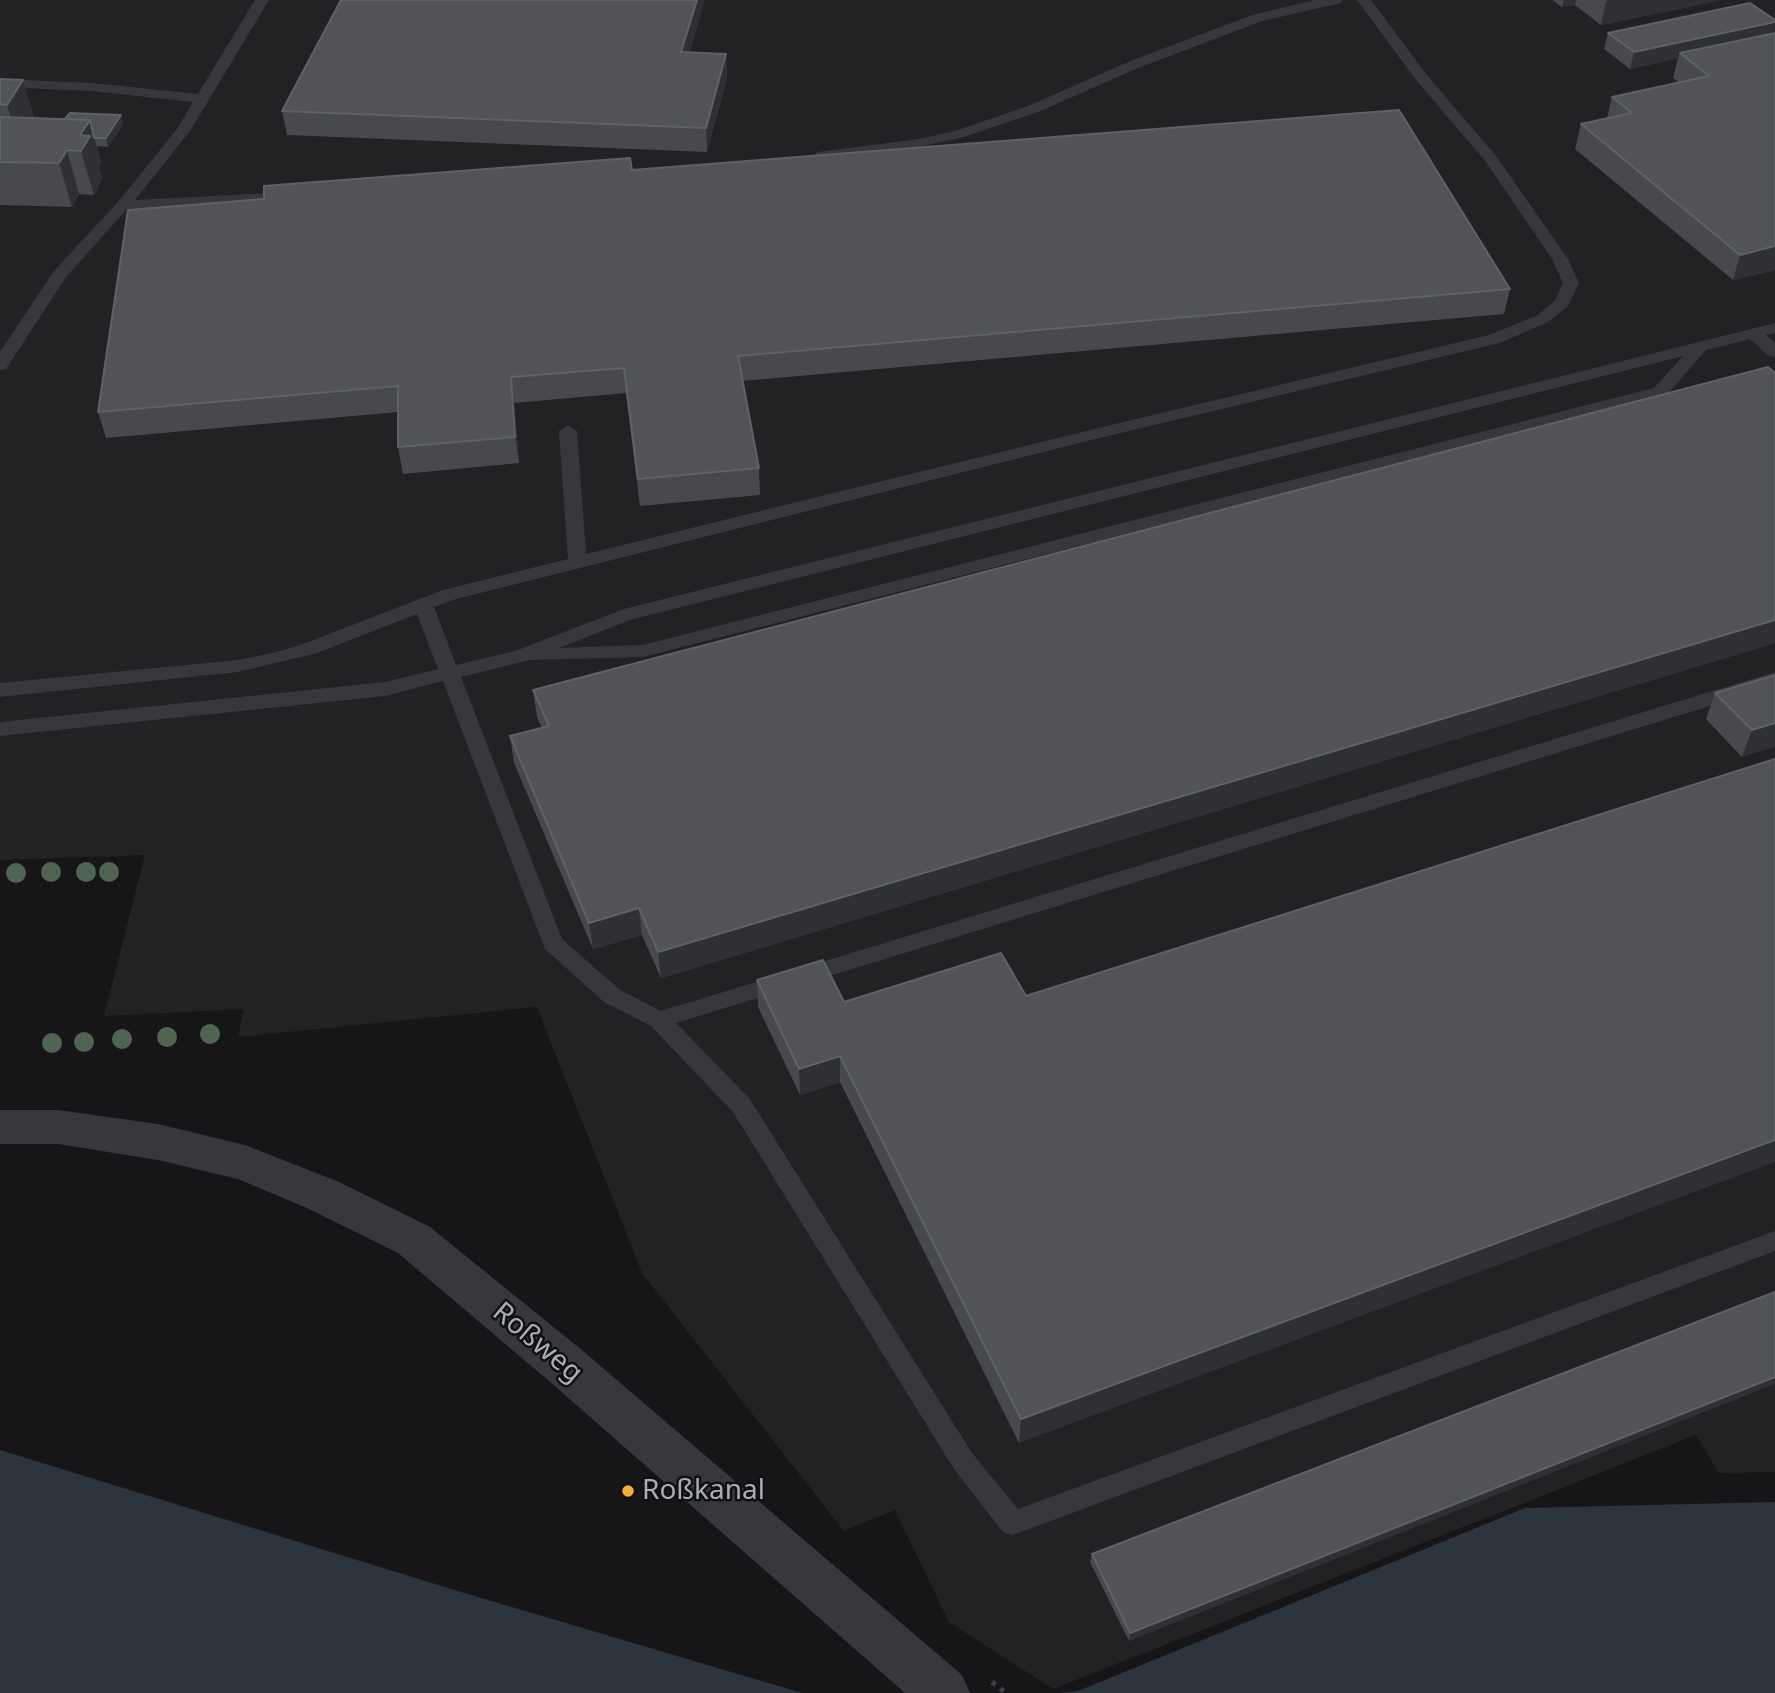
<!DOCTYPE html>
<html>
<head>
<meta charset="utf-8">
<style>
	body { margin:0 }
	canvas { display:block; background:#161618 }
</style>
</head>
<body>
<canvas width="1775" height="1693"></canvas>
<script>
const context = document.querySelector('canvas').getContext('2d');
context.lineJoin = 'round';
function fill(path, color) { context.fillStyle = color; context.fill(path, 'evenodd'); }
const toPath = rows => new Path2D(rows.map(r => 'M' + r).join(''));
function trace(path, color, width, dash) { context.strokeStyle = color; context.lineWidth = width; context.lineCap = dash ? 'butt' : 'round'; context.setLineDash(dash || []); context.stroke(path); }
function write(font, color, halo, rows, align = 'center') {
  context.font = font + ' "Noto Sans",sans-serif'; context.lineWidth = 5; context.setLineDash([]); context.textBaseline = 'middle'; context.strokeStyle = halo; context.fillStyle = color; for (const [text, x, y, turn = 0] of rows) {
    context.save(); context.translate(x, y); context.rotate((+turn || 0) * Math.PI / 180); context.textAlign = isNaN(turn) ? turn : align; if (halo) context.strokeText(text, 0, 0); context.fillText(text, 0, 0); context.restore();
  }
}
fill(toPath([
	[0,0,1775,0,1775,1472,1719,1473,1696,1435,1053,1689,949,1622,895,1510,844,1531,642,1273,537,1007,238,1037,244,1009,104,1016,145,855,0,860]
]), '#222225');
fill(toPath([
	[0,1450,461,1592,802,1693,0,1693],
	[1775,1502,1775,1693,1059,1693,1078,1691,1525,1508]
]), '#2c353c');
trace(toPath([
	[992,1682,1006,1693]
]), '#3d3f44', 5, [4.5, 6]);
fill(toPath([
	[255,0,269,0,190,131,135,200,291,192,299,197,291,202,127,209,66,277,6,369,0,370,0,352,54,271,118,202,177,129,193,102,92,91,0,87,0,79,92,83,198,94,255,0],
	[1314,0,1343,0,1341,3,1262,21,1138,68,1038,112,964,137,919,147,818,160,811,156,818,152,919,139,955,131,1028,106,1128,62,1252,15,1314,0],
	[1357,0,1371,0,1426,74,1496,156,1568,259,1579,283,1568,306,1548,322,1500,343,1091,440,456,599,434,607,456,665,515,651,624,609,1775,323,1775,333,1766,335,1775,343,1775,357,1769,356,1750,339,1706,350,1666,396,643,657,529,660,461,677,562,939,620,990,661,1011,1775,672,1775,686,676,1023,749,1098,972,1453,1018,1509,1775,1231,1775,1251,1013,1535,1003,1532,954,1469,733,1112,651,1026,604,1002,545,949,443,681,385,696,0,736,0,722,385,682,438,669,417,614,317,653,238,672,0,697,0,683,238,660,277,652,303,644,443,590,568,559,559,431,568,426,577,431,586,554,1090,430,1489,335,1536,316,1555,301,1563,283,1552,259,1486,162,1416,80,1357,0],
	[1683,356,1654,388,643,645,559,648,630,620,1683,356]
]), '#37383d');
fill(toPath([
	[0,1110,58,1110,158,1124,245,1145,339,1182,430,1227,583,1351,962,1675,970,1693,905,1693,549,1381,398,1253,307,1208,238,1179,158,1160,58,1144,0,1144,0,1110]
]), '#37383d');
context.fillStyle = '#506452';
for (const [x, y] of [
	[51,872],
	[86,872],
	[109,872],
	[16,873],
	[210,1034],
	[167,1037],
	[122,1039],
	[84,1042],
	[52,1043]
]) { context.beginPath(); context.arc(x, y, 10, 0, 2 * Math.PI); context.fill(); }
fill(toPath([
	[1552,0,1721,0,1601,25,1575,5,1562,7],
	[1775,22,1774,34,1775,270,1733,280,1575,149,1581,124,1607,118,1612,97,1679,82,1673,78,1678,58,1630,69,1604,49,1608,33],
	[690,53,726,54,727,78,707,152,287,135,282,111],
	[0,79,34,119,65,119,121,115,123,124,108,147,97,146,101,164,99,167,102,179,94,195,79,194,72,207,0,205],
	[632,170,1510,289,1504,314,742,381,759,468,760,495,640,506,626,393,514,403,519,463,403,474,398,447,398,412,106,438,98,412],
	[1775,373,1775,643,661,978,642,935,593,949,514,763,510,736,542,728,537,717,533,690],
	[1775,675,1742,757,1706,719,1715,693],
	[1775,759,1019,1443,840,1082,800,1095,758,1007,757,980,844,1002,1026,996],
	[1775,1292,1129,1641,1090,1562,1092,1554]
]), '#47494d');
fill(toPath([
	[697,0,705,0,683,77,681,52],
	[1564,0,1576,0,1575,5,1562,7],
	[1611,0,1721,0,1601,25,1606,1],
	[1775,22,1775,30,1773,38,1680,53,1678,58,1630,69,1634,52],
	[726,54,727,78,707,152,706,128],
	[23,80,36,123,20,148,7,105],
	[121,115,123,124,108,147,106,138],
	[90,120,101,164,99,167,102,179,94,195,81,151,80,135],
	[67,150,79,194,72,207,59,163],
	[1775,246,1775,270,1733,280,1740,255],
	[511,377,514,403,519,463,515,437],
	[1775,620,1775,643,661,978,658,952],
	[1775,723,1775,747,1742,757,1752,730],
	[639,908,642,935,593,949,589,923],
	[840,1056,840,1082,800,1095,799,1069],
	[1775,1140,1775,1162,1019,1443,1021,1419],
	[1775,1377,1775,1384,1129,1641,1130,1633]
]), '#2f3033');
const building = toPath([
	[341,0,697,0,681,52,726,54,706,128,282,111,341,0],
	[1750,3,1775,20,1775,22,1634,52,1608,33,1750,3],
	[1775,33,1775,246,1740,255,1581,124,1632,113,1612,97,1709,76,1680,53,1775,33],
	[0,79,23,80,7,105,0,104,0,79],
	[1399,110,1510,289,738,356,759,468,638,479,624,368,511,377,515,437,398,447,398,386,98,412,128,210,264,199,264,186,630,158,632,170,1399,110],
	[70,113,121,115,106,138,94,138,90,120,65,119,70,113],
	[0,117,90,120,80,135,90,136,81,151,67,150,59,163,0,162,0,117],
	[1768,367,1775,373,1775,620,658,952,639,908,589,923,510,736,549,726,533,690,1768,367],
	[1775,675,1775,723,1752,730,1715,693,1775,675],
	[1775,759,1775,1140,1021,1419,840,1056,799,1069,757,980,823,960,844,1002,1001,953,1026,996,1775,759],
	[1775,1292,1775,1377,1130,1633,1092,1554,1775,1292]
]);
fill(building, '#525359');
trace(building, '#5f6168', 2);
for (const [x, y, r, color] of [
	[628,1491,7,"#f2b134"]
]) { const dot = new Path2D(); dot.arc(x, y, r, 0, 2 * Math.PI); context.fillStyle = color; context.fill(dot); trace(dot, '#111113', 2.5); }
write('28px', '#a8adb8', '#111113', [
	["Roßweg",537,1343,40]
]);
write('28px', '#a8adb8', '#111113', [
	["Roßkanal",642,1491]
], 'left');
</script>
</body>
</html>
